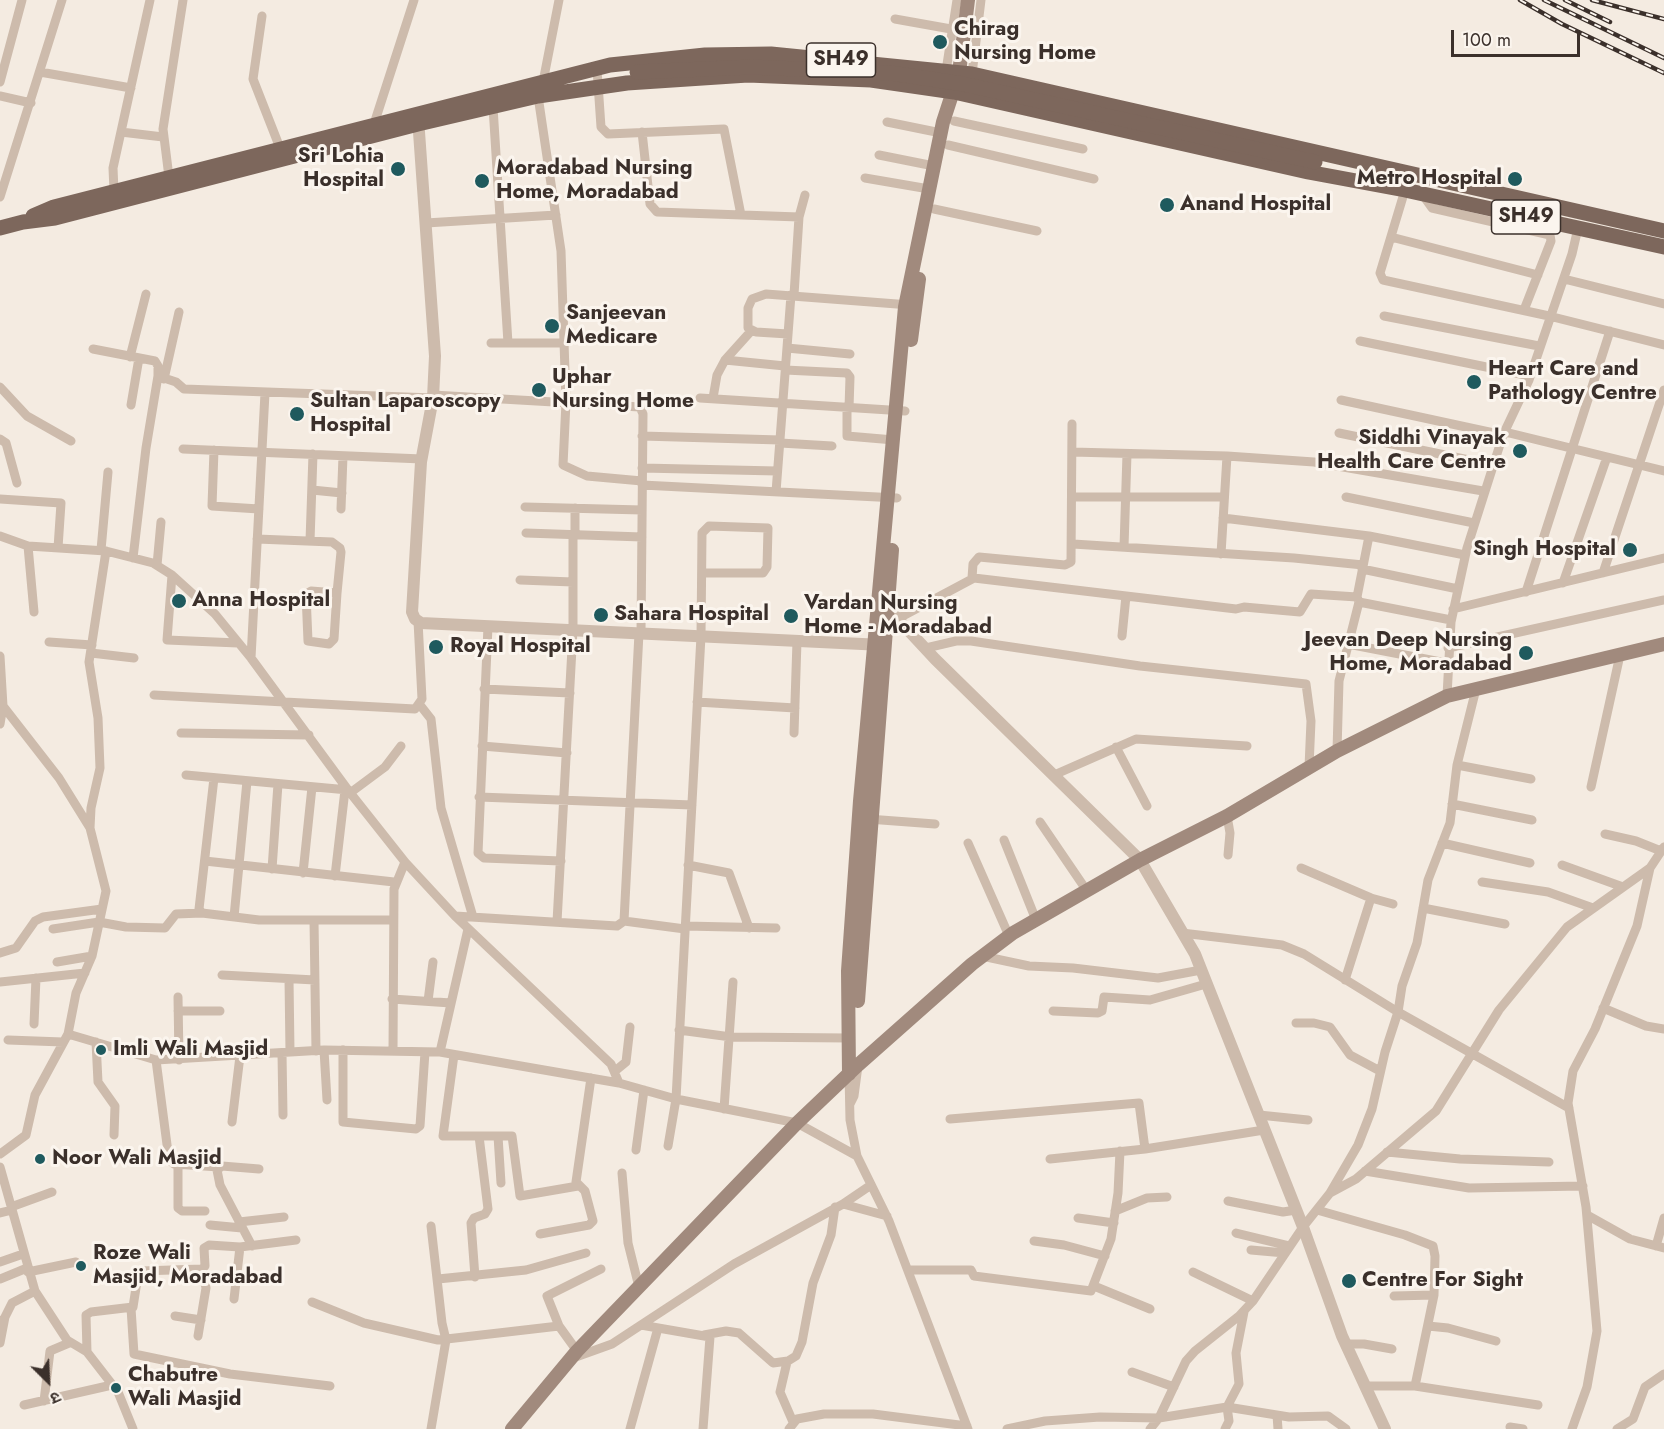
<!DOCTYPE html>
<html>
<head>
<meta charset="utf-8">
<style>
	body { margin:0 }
	#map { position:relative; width:1664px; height:1429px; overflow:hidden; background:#f4ebe1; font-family:Jost,"Noto Sans Devanagari",sans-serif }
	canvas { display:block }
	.north { position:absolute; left:18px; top:1351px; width:60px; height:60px; -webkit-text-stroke:4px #fbf5ee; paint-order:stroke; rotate:156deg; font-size:16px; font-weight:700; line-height:24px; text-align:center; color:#3b302b }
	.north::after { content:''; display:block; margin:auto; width:21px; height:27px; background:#3b302b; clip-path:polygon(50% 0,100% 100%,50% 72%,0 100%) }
	.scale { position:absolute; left:1451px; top:30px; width:129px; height:27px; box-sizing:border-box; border:3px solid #3b302b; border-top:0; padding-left:8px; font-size:18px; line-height:21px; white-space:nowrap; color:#3b302b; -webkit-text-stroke:4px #fbf5ee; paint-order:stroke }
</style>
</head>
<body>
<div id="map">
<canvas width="1664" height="1429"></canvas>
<div class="north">उ</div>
<div class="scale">100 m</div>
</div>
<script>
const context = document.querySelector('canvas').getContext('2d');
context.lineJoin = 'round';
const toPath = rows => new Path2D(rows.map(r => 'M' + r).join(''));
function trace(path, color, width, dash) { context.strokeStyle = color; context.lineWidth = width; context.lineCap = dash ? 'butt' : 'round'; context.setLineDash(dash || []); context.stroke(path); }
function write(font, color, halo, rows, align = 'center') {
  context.font = font + ' Jost,sans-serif'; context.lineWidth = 6; context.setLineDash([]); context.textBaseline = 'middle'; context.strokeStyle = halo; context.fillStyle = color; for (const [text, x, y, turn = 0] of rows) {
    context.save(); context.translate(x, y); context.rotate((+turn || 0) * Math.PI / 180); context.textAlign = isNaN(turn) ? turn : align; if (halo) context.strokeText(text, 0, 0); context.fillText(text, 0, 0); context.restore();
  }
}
trace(toPath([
	[262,16,253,79,280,148],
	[895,19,951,29],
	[597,69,601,127,608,134,724,129,741,215],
	[946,71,957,0],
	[40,72,131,88],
	[972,74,981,0],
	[0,82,22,0],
	[543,82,559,0],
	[0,96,31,103],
	[538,96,561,251,566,402,563,465,587,476,642,481],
	[493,107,508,343],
	[954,121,1083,149],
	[887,122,941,133],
	[374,124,414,0],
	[121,132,163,137],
	[642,132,650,204,657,212,799,217],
	[948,145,1094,179],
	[879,155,934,166],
	[169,177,163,129,183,0],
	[865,178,929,189],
	[1405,190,1380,273,1383,280,1549,316,1664,345],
	[114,191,113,168,150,0],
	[1422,194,1432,208,1550,235,1551,241,1524,310],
	[0,197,62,0],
	[934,209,1037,231],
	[426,223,556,215],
	[1391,237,1538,275],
	[1564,279,1664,304],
	[794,295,799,217,805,195],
	[1384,316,1539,346],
	[788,334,756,332,748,328,748,308,752,299,766,294,910,305],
	[1360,341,1530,376],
	[491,343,564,343],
	[787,348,850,354],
	[93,349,155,361,158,366,158,376,176,382,184,389,433,398],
	[130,357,146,294],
	[725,360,785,366],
	[785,370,847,373,850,377,849,408],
	[164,379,179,312],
	[0,387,27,416,71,441],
	[433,395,640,407,643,414,641,633],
	[700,398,905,411],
	[713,398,717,375,725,360,752,330],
	[1341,400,1503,435],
	[131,405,139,358],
	[847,408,847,436,894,440],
	[1505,432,1664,471],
	[1339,433,1493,465],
	[642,436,780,440],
	[0,439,6,443,17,483],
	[780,443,832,446],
	[183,449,422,459],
	[214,450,212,506,259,509],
	[1072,452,1227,456,1314,462,1483,491],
	[642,468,777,471],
	[642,485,897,498],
	[312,490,342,493],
	[776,492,791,295],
	[1072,497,1224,497],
	[1346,497,1474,523],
	[0,499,61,503,58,548],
	[525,507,642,510],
	[341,509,343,456],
	[1223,518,1369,536,1465,555],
	[526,533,642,537],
	[575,535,575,508],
	[0,536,28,546,106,551,153,563,172,575,215,614,251,658,348,790,405,862,455,916,611,1064,619,1083],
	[1369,536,1357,597,1359,602,1451,620],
	[257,539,332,542,340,548,341,552,337,593,334,639,329,644,308,641,306,594,311,591,337,593],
	[310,541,313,454],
	[1073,544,1294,558,1363,565],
	[28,546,34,612],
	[1124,547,1127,454],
	[101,550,108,472],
	[1221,554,1227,456],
	[133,558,146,448,158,376],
	[157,565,161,522],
	[1362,569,1458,589],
	[1603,573,1664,390],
	[172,575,167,640,238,643],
	[972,578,973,564,979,557,1065,565,1071,562,1072,424],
	[520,580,573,582],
	[1563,583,1607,457],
	[1526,592,1610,331],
	[1453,609,1664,558],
	[899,618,974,578,1236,609,1244,607,1300,612,1311,594,1357,597],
	[488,626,478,853,484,858,561,861],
	[1122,636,1126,596],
	[49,642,92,645],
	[1348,644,1446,663],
	[926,648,956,641,971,641,1140,666,1306,684,1311,721,1309,767],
	[1448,648,1664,600],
	[91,653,134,658],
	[0,656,3,706,0,724],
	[251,658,265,393],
	[484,689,570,693],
	[154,695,415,709,422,699,418,621],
	[1447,696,1451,622,1467,548,1503,435,1529,380,1572,254,1578,228],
	[697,702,795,708],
	[420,705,431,719,441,808,473,917],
	[3,706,59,778,90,828],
	[181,733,309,735],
	[794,733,797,641],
	[482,746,567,753],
	[1116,747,1147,806],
	[1337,751,1339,681,1359,602],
	[1457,765,1531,779],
	[186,775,348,790],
	[1054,775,1136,739,1247,746],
	[214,778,199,909,202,913,259,920,393,920],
	[1591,787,1620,655],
	[350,793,385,767,401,746],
	[479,797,692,805],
	[1452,804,1532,820],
	[1227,816,1230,833,1228,855],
	[868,819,935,824],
	[1040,822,1087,891],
	[1605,834,1636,841,1661,851],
	[1004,840,1036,920],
	[968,843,1009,936],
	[1442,843,1530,863],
	[205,861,394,882],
	[688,865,729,873,749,928],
	[1562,865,1623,887],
	[1301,868,1371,898,1393,904],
	[272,869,278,784],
	[303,873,312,787],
	[335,876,345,790],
	[1482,882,1548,892,1593,908],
	[1423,908,1505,924],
	[455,916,617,926,624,921,639,633],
	[234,917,247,781],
	[314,920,316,1051],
	[624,921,685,929],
	[557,922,573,630,573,535],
	[685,926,776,928],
	[53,929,99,922,126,927,165,928,176,914,202,913],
	[1182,933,1282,945,1304,954,1398,1012,1569,1108],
	[0,953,16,948,35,921,43,917,102,909],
	[982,956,1029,966,1073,968,1158,978,1201,970],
	[57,962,92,956],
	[222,975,315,980],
	[289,979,290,1052],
	[1345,980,1371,898],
	[0,982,85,973],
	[178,997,179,1060],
	[392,999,451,1003],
	[428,1001,433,962],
	[1603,1008,1646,1026,1664,1029],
	[178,1011,220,1011],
	[1053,1011,1098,1013,1102,1011,1104,997,1150,1000,1206,984],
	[1296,1023,1314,1023,1330,1027,1350,1055,1380,1071],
	[34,1024,36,978],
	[679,1030,731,1037,849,1038],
	[68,1034,156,1060,324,1050,440,1052,619,1083,676,1099,797,1123,857,1156],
	[8,1040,63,1042],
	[96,1042,98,1082,115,1106,114,1135],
	[324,1050,327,1100],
	[343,1050,343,1122,416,1129,420,1126,425,1052],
	[393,1051,394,889,405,862],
	[440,1052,468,929],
	[282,1053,283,1115],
	[454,1055,443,1136,512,1136,520,1196,578,1186],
	[156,1060,169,1160,174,1164,219,1167],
	[615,1071,626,1062,630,1027],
	[849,1074,850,1120,857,1156,889,1221,968,1429],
	[850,1104,854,1096,858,1066],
	[724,1109,733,982],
	[1259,1115,1308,1120],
	[950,1119,1139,1103,1145,1149],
	[232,1122,240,1056],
	[498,1136,501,1183],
	[668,1146,676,1099,701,636,702,533,709,526,768,528,767,567,763,573,702,573],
	[636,1150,644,1090],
	[1387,1152,1460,1159,1549,1162],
	[0,1154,26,1135,35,1095,68,1034,76,993,92,956,106,891,90,828,91,808,100,768,98,718,89,662,106,551],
	[1050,1159,1145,1149,1264,1130],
	[178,1164,178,1208,182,1211,205,1211],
	[0,1167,35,1291,67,1340,87,1352,118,1392,133,1429],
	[1365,1171,1469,1188,1583,1186],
	[622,1173,628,1243,639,1287],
	[1330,1193,1356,1179,1436,1111,1499,1010,1567,927,1650,868],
	[1228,1201,1283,1212,1296,1210],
	[843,1204,887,1216],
	[11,1207,52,1192],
	[1317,1210,1405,1235,1433,1246,1435,1256,1434,1295,1415,1386],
	[1115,1211,1147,1198,1167,1197],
	[0,1213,12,1210],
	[1587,1215,1630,1239,1664,1248],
	[1078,1218,1114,1223],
	[239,1222,284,1217],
	[210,1225,242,1228],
	[431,1226,442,1323,446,1340,431,1429],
	[1236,1233,1290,1246],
	[540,1234,589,1225,593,1221,585,1191,576,1182,591,1078],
	[1034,1241,1064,1245,1105,1256],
	[252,1246,220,1185,217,1170,222,1166,259,1169],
	[1656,1246,1664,1218],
	[1251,1250,1285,1253],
	[0,1262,23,1254],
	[908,1270,971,1270,974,1276,1091,1291,1111,1239,1118,1193,1120,1151],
	[28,1272,76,1262],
	[1193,1272,1253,1301],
	[475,1277,471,1223,474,1218,485,1214,488,1209,479,1136],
	[0,1279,27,1268],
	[438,1279,526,1270,586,1253],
	[1094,1286,1150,1309],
	[1394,1296,1434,1295],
	[234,1299,240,1247],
	[312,1302,364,1323,438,1340,559,1326,577,1351],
	[131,1308,134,1354,230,1374,330,1386],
	[175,1316,201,1320],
	[0,1321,4,1319,12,1303,35,1291],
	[641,1325,710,1337,703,1429],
	[559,1326,547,1296,601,1269],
	[1428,1326,1448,1328,1496,1341],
	[704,1335,726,1331,739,1333,773,1363,788,1361,796,1356,802,1342,813,1283,831,1235,835,1207],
	[198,1336,206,1288,202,1269],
	[0,1343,5,1317],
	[1346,1344,1364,1344,1392,1349],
	[87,1352,86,1315,91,1312,133,1307,138,1275,141,1271,202,1269,205,1266,204,1248,209,1245,240,1247,296,1240],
	[573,1358,612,1344,734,1264,843,1204,871,1185],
	[787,1362,780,1392,793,1422],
	[1132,1372,1174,1387],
	[1366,1386,1415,1386,1538,1405],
	[44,1401,50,1351,69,1343],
	[24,1405,112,1385],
	[1277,1415,1278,1429],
	[1510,1427,1523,1429],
	[630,1429,658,1328],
	[789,1429,797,1419,824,1414,873,1414,967,1426],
	[1007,1429,1045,1421,1100,1417,1159,1418,1227,1407,1289,1417,1328,1416,1346,1429],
	[1150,1429,1159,1418,1186,1361,1195,1351,1239,1316,1253,1301,1303,1227,1330,1193,1358,1145,1372,1109,1385,1052,1398,1012,1402,986,1417,943,1428,880,1450,823,1457,765,1476,689],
	[1225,1429,1229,1421,1227,1407,1239,1384,1236,1353,1244,1312],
	[1572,1429,1587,1387,1597,1331,1586,1207,1568,1103,1573,1071,1595,1029,1637,926,1650,868,1664,847],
	[1617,1429,1633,1419,1645,1387,1664,1374]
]), '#cdbbac', 9);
trace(toPath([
	[418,118,435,356,433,398,421,462,412,612,415,619,421,623,883,645],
	[882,602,935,659,1140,860,1195,954,1303,1227,1342,1336,1385,1429]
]), '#cdbbac', 12);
trace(toPath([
	[911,340,919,279],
	[858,1001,892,550],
	[849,1074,848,971,860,801,905,307,943,122,959,73,968,0],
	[512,1429,577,1351,797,1123,858,1065,972,964,1013,933,1140,860,1227,816,1337,751,1447,696,1664,644]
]), '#a18a7d', 14);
trace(toPath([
	[33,216,54,207,610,65,705,55,771,54,972,74,1664,231],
	[0,228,23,222,55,218,418,124,538,96,627,83,748,75,871,80,954,92,1308,172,1405,190,1664,247]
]), '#7d675c', 15);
const rail = toPath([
	[1520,0,1562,24,1664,73],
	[1544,0,1664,58],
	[1565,0,1610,22],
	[1592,0,1664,19]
]);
trace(rail, '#3b302b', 4.5);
trace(rail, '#fbf5ee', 2, [7]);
trace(toPath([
	[637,72,751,67,891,73,963,84,1315,162]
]), '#7d675c', 15);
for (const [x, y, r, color] of [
	[940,42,8,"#1f5a5e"],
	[398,169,8,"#1f5a5e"],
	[1515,179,8,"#1f5a5e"],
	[482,181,8,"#1f5a5e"],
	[1167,205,8,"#1f5a5e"],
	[552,326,8,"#1f5a5e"],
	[1474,382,8,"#1f5a5e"],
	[539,390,8,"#1f5a5e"],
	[297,414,8,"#1f5a5e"],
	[1520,451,8,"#1f5a5e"],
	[1630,550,8,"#1f5a5e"],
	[179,601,8,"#1f5a5e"],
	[601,615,8,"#1f5a5e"],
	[791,616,8,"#1f5a5e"],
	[436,647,8,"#1f5a5e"],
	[1526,653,8,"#1f5a5e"],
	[101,1050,6,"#1f5a5e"],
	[40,1159,6,"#1f5a5e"],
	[81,1266,6,"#1f5a5e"],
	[1349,1281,8,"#1f5a5e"],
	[116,1388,6,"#1f5a5e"]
]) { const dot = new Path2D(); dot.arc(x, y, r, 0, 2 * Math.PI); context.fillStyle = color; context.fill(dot); trace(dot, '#fbf5ee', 2); }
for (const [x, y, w] of [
	[841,60,69],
	[1526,217,69]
]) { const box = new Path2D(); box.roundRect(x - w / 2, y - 17, w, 34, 4.5); context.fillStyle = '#fbf5ee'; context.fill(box); trace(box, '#3b302b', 1.5); }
write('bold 20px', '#3b302b', null, [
	["SH49",841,60],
	["SH49",1526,217]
]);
write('bold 21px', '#3b302b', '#fbf5ee', [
	["Chirag",954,30],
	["Nursing Home",954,54],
	["Sri Lohia",384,157,"right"],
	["Hospital",384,181,"right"],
	["Moradabad Nursing",496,169],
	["Home, Moradabad",496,193],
	["Metro Hospital",1502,179,"right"],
	["Anand Hospital",1180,205],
	["Sanjeevan",566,314],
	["Medicare",566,338],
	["Heart Care and",1488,370],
	["Pathology Centre",1488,394],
	["Uphar",552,378],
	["Nursing Home",552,402],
	["Sultan Laparoscopy",310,402],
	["Hospital",310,426],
	["Siddhi Vinayak",1506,439,"right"],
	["Health Care Centre",1506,463,"right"],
	["Singh Hospital",1616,550,"right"],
	["Anna Hospital",192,601],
	["Vardan Nursing",804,604],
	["Home - Moradabad",804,628],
	["Sahara Hospital",614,615],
	["Jeevan Deep Nursing",1512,641,"right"],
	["Home, Moradabad",1512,665,"right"],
	["Royal Hospital",450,647],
	["Imli Wali Masjid",113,1050],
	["Noor Wali Masjid",52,1159],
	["Roze Wali",93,1254],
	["Masjid, Moradabad",93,1278],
	["Centre For Sight",1362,1281],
	["Chabutre",128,1376],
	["Wali Masjid",128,1400]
], 'left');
</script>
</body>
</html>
